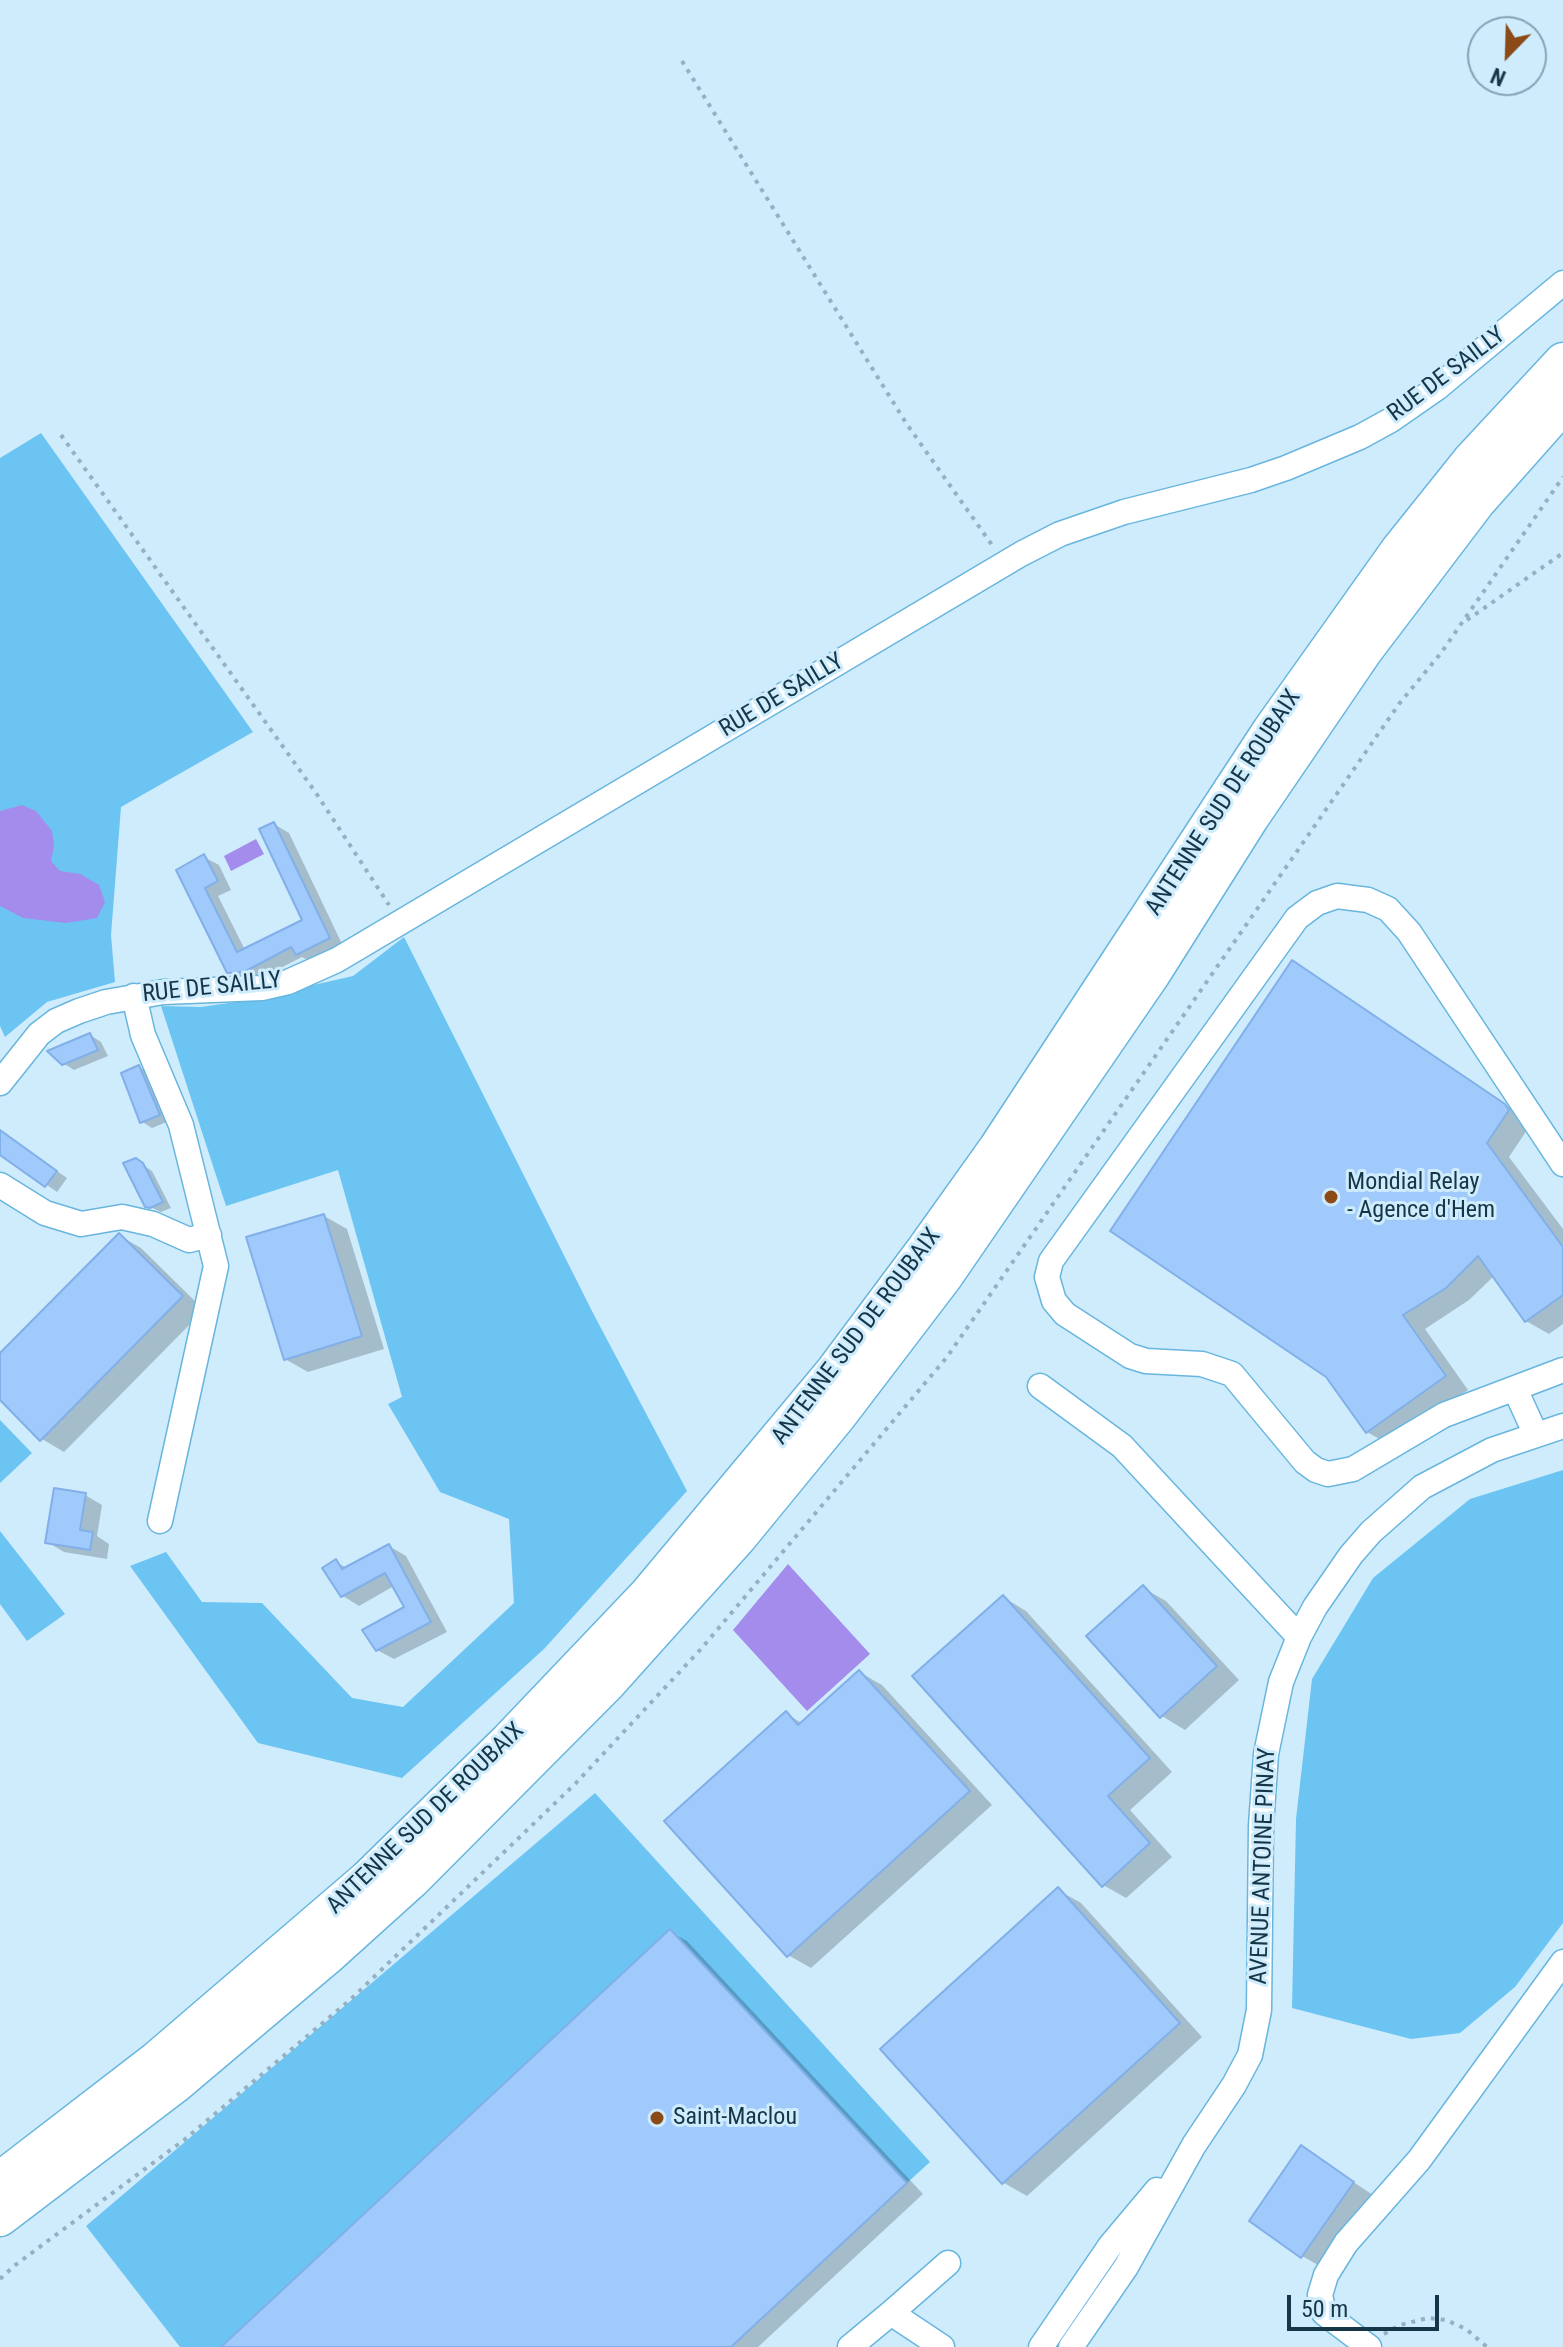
<!DOCTYPE html>
<html>
<head>
<meta charset="utf-8">
<style>
	body { margin:0 }
	#map { position:relative; width:1563px; height:2347px; overflow:hidden; background:#cfecfd; font-family:"Roboto Condensed",sans-serif }
	canvas { display:block }
	.north { position:absolute; left:1467px; top:16px; width:80px; height:80px; box-sizing:border-box; background:#cfecfd; border:2px solid #85a3b4; border-radius:50%; rotate:203deg; font-size:22px; font-weight:700; line-height:32px; text-align:center; color:#153647 }
	.north::after { content:''; display:block; margin:auto; width:28px; height:36px; background:#8c4a17; clip-path:polygon(50% 0,100% 100%,50% 72%,0 100%) }
	.scale { position:absolute; left:1287px; top:2295px; width:152px; height:36px; box-sizing:border-box; border:4px solid #153647; border-top:0; padding-left:10px; font-size:24px; line-height:28px; white-space:nowrap; color:#153647; -webkit-text-stroke:6px #cfecfd; paint-order:stroke }
</style>
</head>
<body>
<div id="map">
<canvas width="1563" height="2347"></canvas>
<div class="north">N</div>
<div class="scale">50 m</div>
</div>
<script>
const context = document.querySelector('canvas').getContext('2d');
context.lineJoin = 'round';
function fill(path, color) { context.fillStyle = color; context.fill(path, 'evenodd'); }
const toPath = rows => new Path2D(rows.map(r => 'M' + r).join(''));
function trace(path, color, width, dash) { context.strokeStyle = color; context.lineWidth = width; context.lineCap = dash ? 'butt' : 'round'; context.setLineDash(dash || []); context.stroke(path); }
function write(font, color, halo, rows, align = 'center') {
  context.font = font + ' "Roboto Condensed",sans-serif'; context.lineWidth = 6; context.setLineDash([]); context.textBaseline = 'middle'; context.strokeStyle = halo; context.fillStyle = color; for (const [text, x, y, turn = 0] of rows) {
    context.save(); context.translate(x, y); context.rotate((+turn || 0) * Math.PI / 180); context.textAlign = isNaN(turn) ? turn : align; if (halo) context.strokeText(text, 0, 0); context.fillText(text, 0, 0); context.restore();
  }
}
fill(toPath([
	[41,433,253,732,121,807,111,935,115,982,47,1002,5,1037,0,1026,0,458],
	[404,937,593,1313,687,1491,544,1649,402,1778,258,1743,130,1566,166,1552,202,1602,262,1603,352,1698,403,1707,514,1603,509,1519,440,1492,388,1404,402,1397,338,1170,226,1206,161,1006,201,1007,243,1001,353,976],
	[0,1420,32,1453,0,1483],
	[1563,1470,1563,1923,1515,1987,1460,2033,1411,2039,1292,2008,1296,1819,1312,1679,1373,1578,1470,1499],
	[0,1531,65,1614,27,1641,0,1604],
	[595,1793,930,2162,907,2183,670,1929,221,2347,180,2347,86,2226]
]), '#6cc4f3');
fill(toPath([
	[22,805,36,811,52,831,54,846,51,861,60,871,80,874,99,885,105,902,97,918,66,923,23,918,0,906,0,811],
	[256,839,264,854,231,871,224,856],
	[788,1564,870,1654,807,1711,733,1630]
]), '#a48cec');
fill(toPath([
	[274,824,289,833,343,946,312,962,302,957,259,979,244,981,228,972,178,870,204,857,219,865,231,890,218,896,245,950,305,920],
	[1316,976,1528,1120,1531,1124,1509,1157,1563,1229,1563,1324,1549,1334,1526,1321,1495,1275,1469,1300,1425,1329,1468,1390,1390,1445,1367,1432],
	[90,1035,101,1042,108,1056,74,1070,63,1063],
	[139,1067,150,1073,169,1121,152,1128,141,1121],
	[0,1132,67,1178,57,1192,0,1152],
	[135,1160,152,1171,171,1208,161,1212,146,1205],
	[324,1216,347,1229,384,1349,308,1372,285,1359],
	[118,1235,141,1248,204,1310,64,1452,42,1439,0,1397,0,1356],
	[85,1495,102,1505,97,1536,109,1544,107,1559,64,1552,47,1542],
	[389,1546,406,1556,447,1632,394,1659,377,1650,406,1608,394,1586,359,1606,343,1596,336,1562,347,1568],
	[1143,1588,1166,1601,1239,1680,1185,1730,1162,1716],
	[1003,1597,1026,1611,1172,1772,1130,1810,1172,1857,1126,1898,1103,1885],
	[859,1672,882,1685,992,1805,811,1968,788,1955,786,1714,802,1723],
	[1058,1890,1081,1903,1202,2037,1027,2196,1004,2183,883,2049],
	[670,1932,687,1941,923,2194,758,2347,224,2347],
	[1302,2148,1376,2197,1325,2269,1302,2256]
]), '#0003');
const building = toPath([
	[274,822,330,938,296,955,291,947,244,972,227,973,176,870,204,854,218,881,205,888,237,952,302,920,259,829,274,822],
	[1292,960,1505,1104,1509,1110,1487,1143,1563,1247,1563,1295,1525,1322,1478,1256,1446,1288,1403,1315,1446,1376,1366,1433,1326,1377,1110,1231,1292,960],
	[90,1033,98,1050,62,1065,47,1051,90,1033],
	[139,1065,160,1115,140,1123,121,1073,139,1065],
	[0,1130,57,1171,45,1187,0,1155,0,1130],
	[136,1158,143,1163,163,1202,150,1208,145,1207,123,1163,136,1158],
	[324,1214,362,1336,284,1360,246,1237,324,1214],
	[119,1233,183,1296,40,1441,0,1400,0,1353,119,1233],
	[54,1488,86,1493,80,1530,93,1532,90,1550,45,1543,54,1488],
	[389,1544,431,1622,376,1651,362,1630,404,1607,385,1573,341,1597,322,1568,336,1559,342,1569,389,1544],
	[1143,1585,1217,1666,1160,1718,1086,1636,1143,1585],
	[1003,1595,1150,1758,1108,1796,1150,1843,1102,1887,912,1676,1003,1595],
	[859,1670,970,1791,787,1957,664,1821,786,1711,798,1725,859,1670],
	[1058,1887,1180,2023,1002,2184,880,2049,1058,1887],
	[670,1929,907,2183,731,2347,221,2347,670,1929],
	[1301,2145,1354,2182,1301,2258,1249,2221,1301,2145]
]);
fill(building, '#a0c9fc');
trace(building, '#81afe8', 2);
const minor = toPath([
	[134,996,143,1035,181,1125,216,1266,160,1521],
	[0,1083,39,1034,56,1021,79,1011,106,1002,163,992,262,988,288,982,337,960,1021,554,1060,534,1124,512,1251,480,1286,468,1360,437,1391,420,1437,388,1563,283],
	[1563,1164,1409,932,1388,909,1368,900,1337,896,1317,903,1297,918,1051,1261,1047,1277,1054,1301,1065,1314,1130,1356,1146,1361,1202,1364,1232,1374,1305,1462,1316,1470,1328,1474,1353,1469,1444,1415,1563,1370],
	[0,1185,45,1213,81,1224,122,1217,153,1224,189,1240,209,1235],
	[1040,1386,1122,1446,1299,1637],
	[1515,1389,1536,1435],
	[891,2313,948,2263],
	[850,2347,891,2313,942,2347],
	[1041,2347,1110,2246,1157,2190],
	[1071,2347,1126,2267,1194,2145,1234,2085,1250,2055,1259,2010,1261,1826,1266,1754,1281,1682,1299,1637,1315,1607,1351,1555,1371,1532,1422,1487,1492,1450,1563,1426],
	[1369,2347,1324,2313,1320,2295,1326,2275,1346,2243,1419,2160,1563,1962]
]);
const highway = toPath([
	[0,2180,156,2060,367,1879,509,1740,647,1595,834,1371,925,1249,997,1148,1271,730,1399,550,1471,460,1563,361],
	[0,2218,175,2085,330,1954,412,1880,608,1683,738,1538,838,1416,944,1277,1152,974,1251,817,1364,651,1477,502,1563,405]
]);
trace(minor, '#68b5de', 27);
trace(highway, '#68b5de', 39);
trace(toPath([
	[682,61,906,423,992,545],
	[61,435,316,793,389,905],
	[1467,620,1563,553],
	[0,2279,14,2266,184,2140,350,2000,576,1783,701,1649,947,1357,1399,704,1441,653,1563,477],
	[1384,2334,1400,2325,1428,2318,1446,2320,1466,2329,1487,2347]
]), '#93b1c2', 4, [4, 6]);
trace(minor, '#fff', 24);
trace(highway, '#fff', 36);
for (const [x, y, r, color] of [
	[1331,1197,8,"#8c4a17"],
	[657,2118,8,"#8c4a17"]
]) { const dot = new Path2D(); dot.arc(x, y, r, 0, 2 * Math.PI); context.fillStyle = color; context.fill(dot); trace(dot, '#cfecfd', 3); }
write('24px', '#153647', '#cfecfd', [
	["RUE DE SAILLY",1447,375,-37],
	["RUE DE SAILLY",782,696,-31],
	["ANTENNE SUD DE ROUBAIX",1224,803,-57],
	["RUE DE SAILLY",212,988,-6],
	["ANTENNE SUD DE ROUBAIX",857,1337,-53],
	["ANTENNE SUD DE ROUBAIX",426,1819,-44],
	["AVENUE ANTOINE PINAY",1264,1866,-88]
]);
write('24px', '#153647', '#cfecfd', [
	["Mondial Relay",1347,1183],
	["- Agence d'Hem",1347,1211],
	["Saint-Maclou",673,2118]
], 'left');
</script>
</body>
</html>
